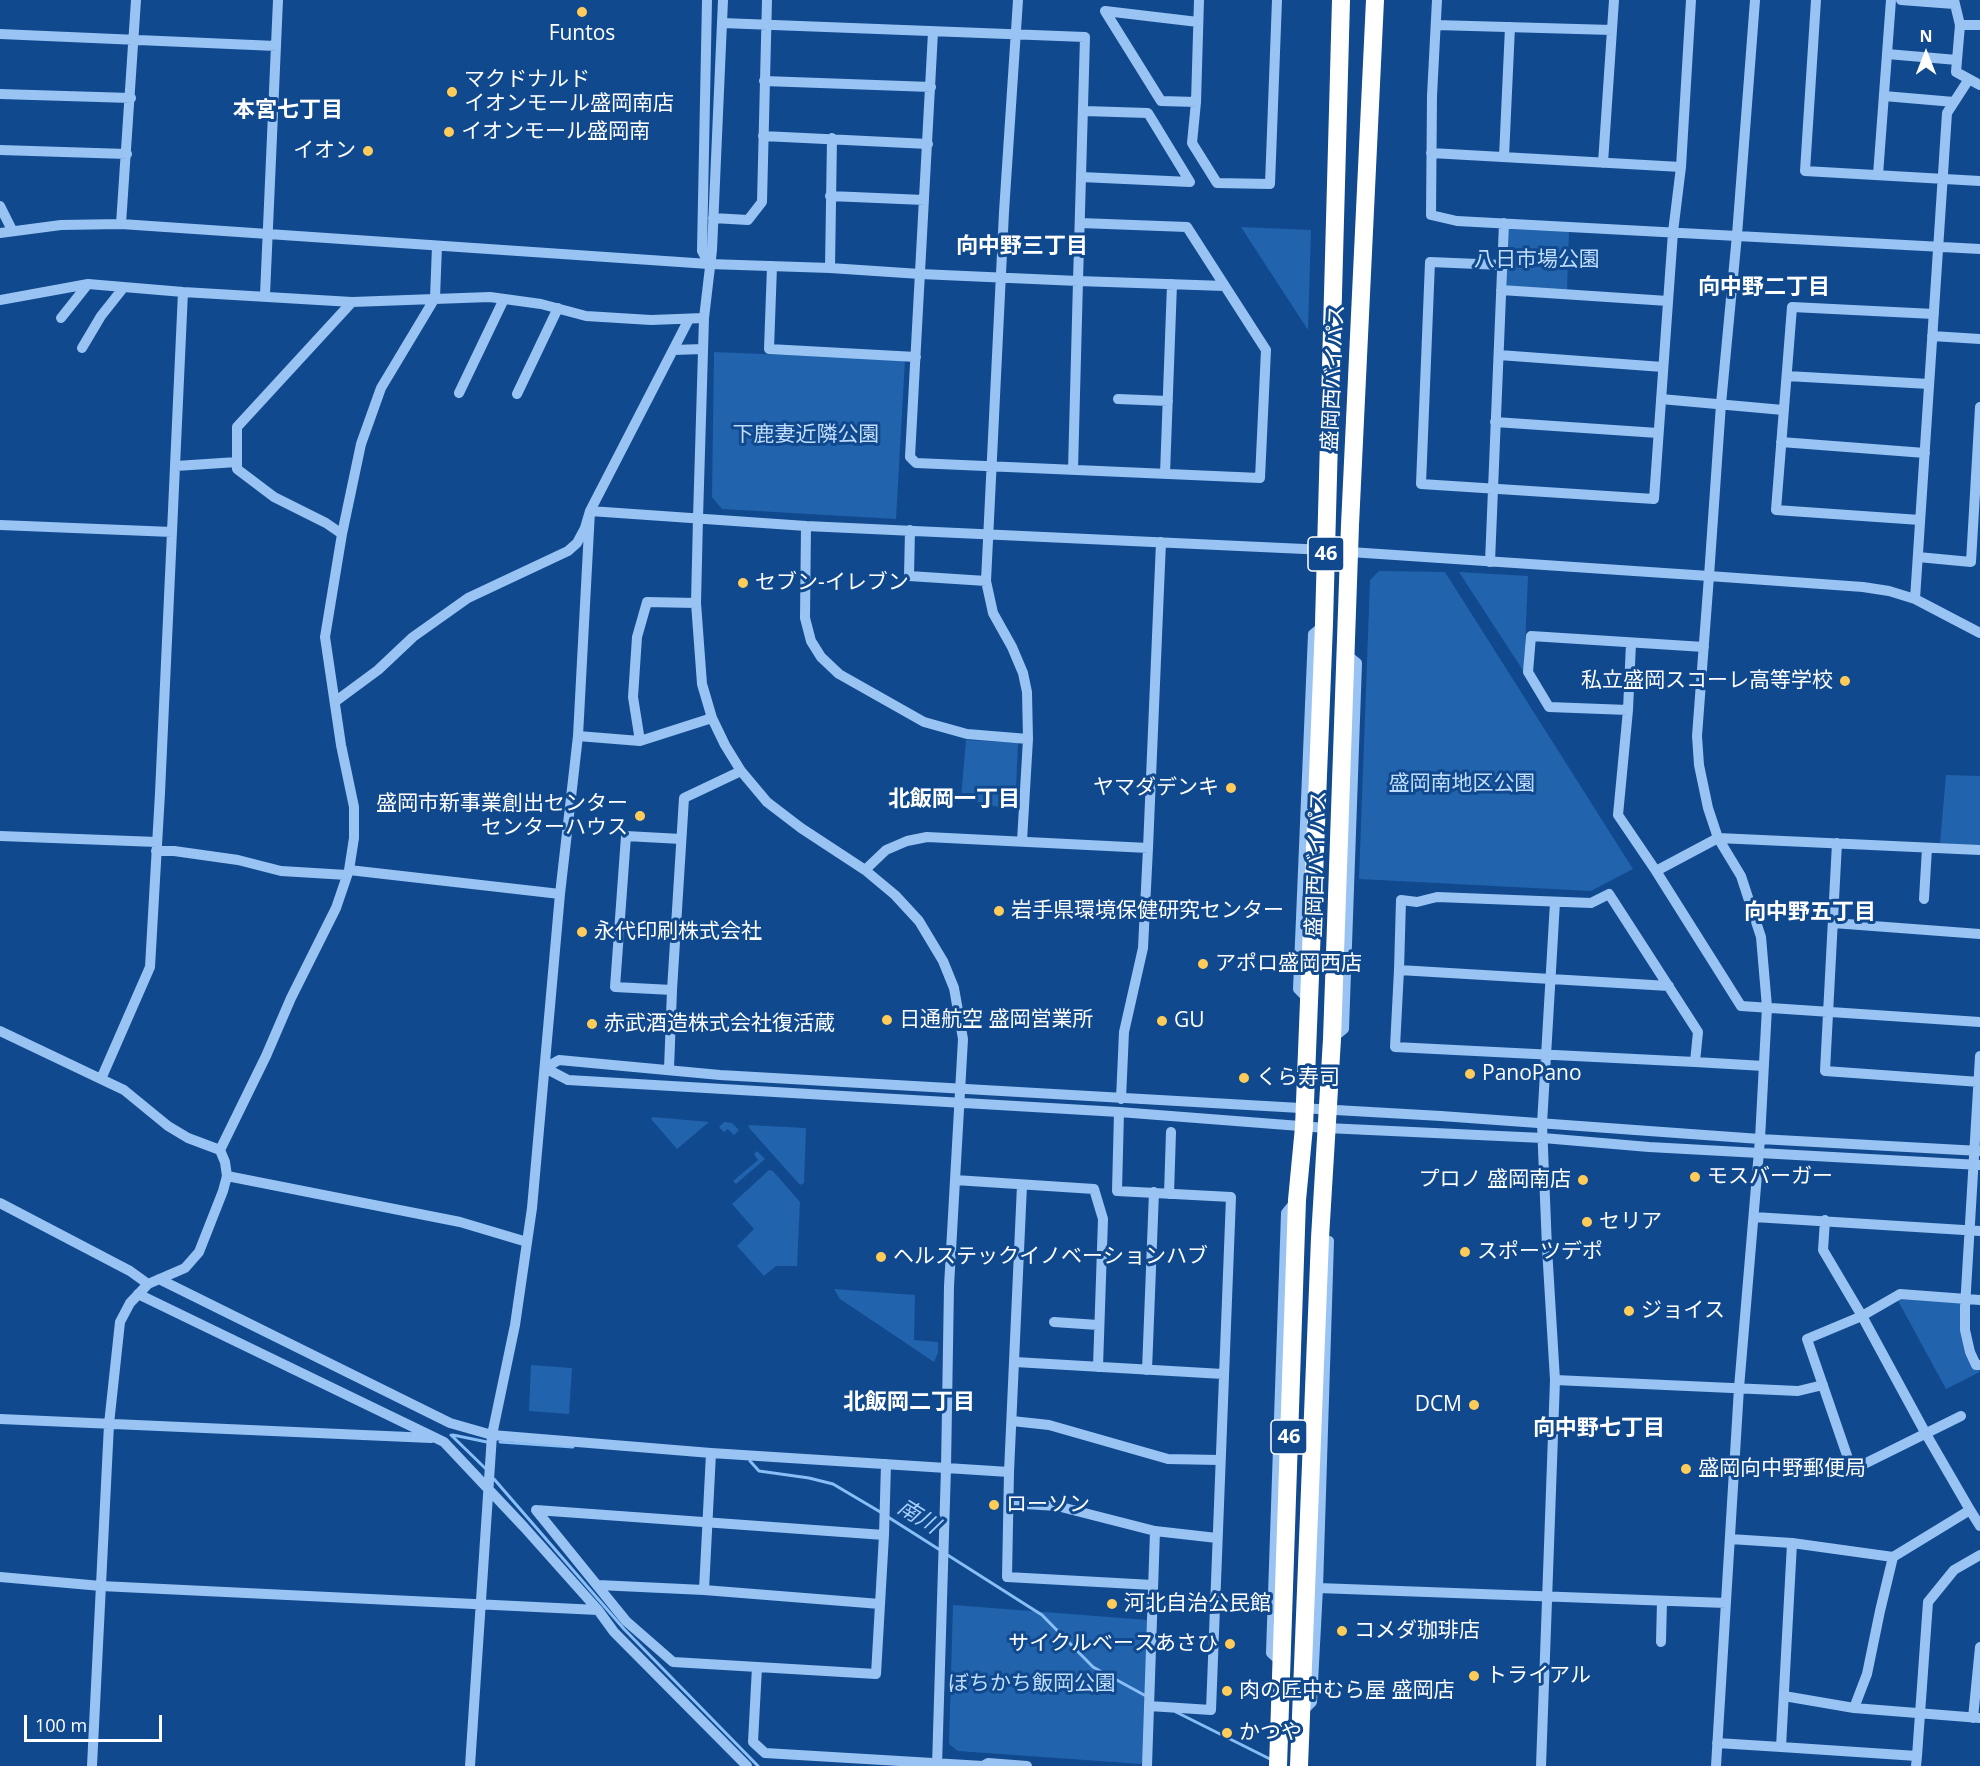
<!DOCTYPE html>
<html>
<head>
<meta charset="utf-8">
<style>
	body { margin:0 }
	#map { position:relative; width:1980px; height:1766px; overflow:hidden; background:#10498e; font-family:"Open Sans",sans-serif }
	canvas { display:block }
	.north { position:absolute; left:1896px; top:24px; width:60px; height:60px; -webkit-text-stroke:4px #10498e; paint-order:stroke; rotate:0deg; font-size:16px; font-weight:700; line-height:24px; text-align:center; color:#fff }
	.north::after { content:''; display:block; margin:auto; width:21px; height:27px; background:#fff; clip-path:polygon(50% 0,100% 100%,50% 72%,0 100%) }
	.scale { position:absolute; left:24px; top:1715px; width:138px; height:27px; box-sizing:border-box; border:3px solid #fff; border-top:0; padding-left:8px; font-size:18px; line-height:21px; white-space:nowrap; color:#fff; -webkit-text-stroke:4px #10498e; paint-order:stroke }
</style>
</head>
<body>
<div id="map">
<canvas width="1980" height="1766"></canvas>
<div class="north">N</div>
<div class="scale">100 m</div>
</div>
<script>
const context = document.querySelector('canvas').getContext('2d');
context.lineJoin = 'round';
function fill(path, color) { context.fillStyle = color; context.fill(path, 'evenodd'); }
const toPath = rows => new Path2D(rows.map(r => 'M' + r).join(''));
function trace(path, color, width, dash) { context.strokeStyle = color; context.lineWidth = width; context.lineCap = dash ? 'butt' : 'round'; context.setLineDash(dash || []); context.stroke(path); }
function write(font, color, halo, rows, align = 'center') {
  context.font = font + ' "Open Sans","Noto Sans JP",sans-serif'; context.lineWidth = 6; context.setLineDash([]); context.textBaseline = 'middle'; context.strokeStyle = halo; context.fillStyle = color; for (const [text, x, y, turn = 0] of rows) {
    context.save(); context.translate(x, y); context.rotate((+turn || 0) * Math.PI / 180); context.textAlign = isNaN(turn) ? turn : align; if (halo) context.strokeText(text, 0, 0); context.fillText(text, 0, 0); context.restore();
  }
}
fill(toPath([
	[1241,227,1311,230,1308,330],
	[1510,228,1569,231,1567,291,1505,286,1506,232],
	[714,352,905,360,896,519,722,509,712,497],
	[1379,571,1445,572,1633,869,1591,891,1359,879,1370,580],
	[1459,572,1528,576,1524,672],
	[966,740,1018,743,1015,811,961,798],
	[1946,775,1980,776,1980,846,1940,843],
	[653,1117,709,1122,677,1149,651,1119],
	[724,1122,732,1123,739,1130,734,1135,728,1129,724,1132,719,1127],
	[748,1125,806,1128,804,1183,800,1185,750,1129],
	[757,1151,765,1159,736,1184,733,1181,758,1160,754,1154],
	[769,1170,773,1171,800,1202,797,1266,776,1266,764,1276,737,1246,754,1229,732,1204],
	[834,1289,915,1295,914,1340,938,1342,938,1353,934,1362,840,1299],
	[1896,1297,1965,1299,1970,1352,1980,1372,1946,1389],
	[531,1365,572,1368,569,1414,529,1411],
	[953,1605,1148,1620,1143,1761,1141,1764,958,1751,949,1744]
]), '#2163ad');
trace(toPath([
	[451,1435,486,1469],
	[453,1435,487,1442],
	[500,1442,573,1447],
	[750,1461,759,1471,809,1478,833,1484,882,1513],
	[494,1479,624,1629,758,1766],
	[888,1517,940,1550],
	[946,1554,1042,1615,1093,1667,1146,1696],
	[1176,1712,1270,1759]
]), '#89bef6', 3);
trace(toPath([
	[707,0,702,251,709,264],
	[723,0,712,250,704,318,698,518,696,603,702,684,712,718,725,745,741,771,767,802,801,828,865,870,895,895,919,921,943,961,954,988,963,1039,949,1286,946,1468,937,1766],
	[1018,0,1004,212,986,581,993,613,1012,647,1023,673,1027,692,1028,739,1022,841],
	[1199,0,1196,102,1192,143,1217,183,1270,184,1277,0],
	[1437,0,1432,96,1431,215,1457,221,1980,249],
	[1816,0,1805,171,1980,181],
	[1901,0,1954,4],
	[1954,0,1960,25,1956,72,1980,85],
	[1436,25,1612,30],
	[1960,25,1980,25],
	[933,32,910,457,916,463,1260,478,1266,350,1187,227,1080,223],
	[0,34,276,46],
	[1887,54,1957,60],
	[764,81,931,87],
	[0,94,131,98],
	[1884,96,1954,102],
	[1196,102,1161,101,1105,11,1198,22],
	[763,136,928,144],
	[0,150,127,154],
	[1431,153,1681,167],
	[1504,157,1510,27],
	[1603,163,1614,0],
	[1878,175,1891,0],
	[1081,177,1190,182,1148,113,1084,111],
	[830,196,924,200],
	[0,206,12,230],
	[713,218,748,220,762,202,767,0],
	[121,224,136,0],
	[0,233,61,225,121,224,709,264,830,268,920,274,1078,281,1085,37,722,23],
	[1502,265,1430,262,1421,484,1654,499,1673,232,1681,167,1691,0],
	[772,266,769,349,916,357],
	[830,268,832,138],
	[1501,290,1668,301],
	[265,295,278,0],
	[0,300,88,284,183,292,352,302,490,297,541,304,586,316,651,320,704,318],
	[61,318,88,284],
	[1932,336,1980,339],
	[82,348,101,316,124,287],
	[673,350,703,349],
	[1499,355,1663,367],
	[1787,376,1929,384],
	[459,393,504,299],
	[517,394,558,308],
	[1118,399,1168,401],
	[1661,399,1783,410],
	[1495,422,1658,433],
	[1781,442,1925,453],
	[176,466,237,462],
	[1073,470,1078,281,1225,286],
	[1165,474,1172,284],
	[590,511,806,526,805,618,811,641,821,657,839,674,924,722,967,734,1028,739],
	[1920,520,1776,510,1792,307,1934,314],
	[0,525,172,532],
	[806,526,1326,550],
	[910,530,909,576,986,581],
	[342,534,326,523,274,497,237,469,237,427,352,302],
	[1350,552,1709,576,1721,404,1737,235,1755,0],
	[1918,557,1971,562,1980,407],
	[1490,562,1504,223],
	[1915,599,1947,113,1969,79],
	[1631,643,1628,710,1549,707,1528,672,1531,636,1704,647],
	[336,701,378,670,413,637,468,598,568,551,577,543,585,528,590,511,689,319],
	[1628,710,1618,815,1656,871,1718,838,1980,850],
	[578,736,640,741,712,718],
	[640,741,633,697,637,637,647,602,696,603],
	[0,836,157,842],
	[1837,843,1825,1071,1980,1082],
	[156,851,174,851,238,860,281,871,347,875],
	[349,870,560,894],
	[865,870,886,850,907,841,927,837,1148,848,1161,542],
	[1656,871,1741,1006,1980,1022],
	[1924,899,1927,848],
	[1833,923,1980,934],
	[1399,970,1401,900,1417,902,1437,897,1591,903,1609,894,1698,1032,1695,1062,1395,1047,1399,970,1669,986],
	[672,990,615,987,626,836,681,839],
	[1308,999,1298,989,1313,634,1324,625],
	[0,1031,124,1090,168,1126,188,1138,220,1150],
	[1332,1039,1344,1029,1357,663,1347,655],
	[1980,1056,1965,1307,1965,1330,1970,1352,1976,1365,1980,1365],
	[1695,1062,1764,1066],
	[545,1068,568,1080,1119,1112,1326,1128,1543,1138,1649,1147,1980,1165],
	[545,1068,559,1060,720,1075,1441,1116,1760,1139,1980,1151],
	[669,1069,672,990,684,798,741,771],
	[101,1079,150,967,160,793,183,292],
	[1121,1099,1124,1032,1143,948,1148,848],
	[1119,1112,1117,1191,1231,1197,1211,1710,1149,1706],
	[227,1176,460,1222,527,1242],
	[955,1180,1094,1189,1103,1219,1098,1367],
	[1022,1185,1009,1472,1007,1577,1153,1585],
	[1169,1194,1171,1132],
	[0,1203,130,1271,148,1284],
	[1754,1217,1980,1231],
	[159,1279,450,1423,492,1435,711,1453,1009,1472],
	[138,1294,444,1442,524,1527,598,1610,614,1632,747,1766],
	[1054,1322,1098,1325],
	[1015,1362,1223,1374],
	[1147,1370,1154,1192],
	[1555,1380,1798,1391,1823,1385],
	[1961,1416,1852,1470,1807,1339,1862,1316,1900,1294,1980,1300],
	[0,1419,431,1438],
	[1012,1421,1049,1425,1168,1459,1219,1460],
	[711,1453,704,1590,880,1604],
	[1009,1503,1057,1506,1155,1531,1217,1538],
	[536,1510,626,1621,673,1662,876,1674,884,1535,886,1464],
	[536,1510,884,1535],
	[1970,1510,1980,1526],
	[1730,1539,1792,1543,1893,1557,1970,1510,1926,1434,1862,1316,1823,1250,1825,1220],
	[0,1577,101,1586,598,1610],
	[598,1585,704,1590],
	[1318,1588,1726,1603],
	[1661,1642,1662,1601],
	[1281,1662,1271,1653,1286,1213,1295,1202],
	[757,1667,753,1742,765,1753,983,1766,988,1763,1027,1766],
	[1784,1696,1854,1708,1980,1718],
	[1854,1708,1867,1674,1880,1611,1893,1557],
	[1302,1712,1312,1702,1318,1588,1329,1241,1320,1238],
	[1973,1718,1980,1647],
	[1717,1743,1781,1747,1792,1543],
	[1781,1747,1917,1756,1916,1766],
	[1917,1756,1928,1602,1954,1570,1980,1555],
	[92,1766,109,1424,120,1322,130,1303,148,1284,185,1268,199,1252,223,1191,227,1176,225,1162,220,1150,266,1056,291,998,336,908,349,870,354,838,354,807,341,745,325,637,342,534,361,444,381,388,435,298,437,246],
	[470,1766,492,1435,515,1325,532,1208,560,894,578,736,590,511],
	[1147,1766,1155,1531],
	[1541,1766,1555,1380,1547,1248,1542,1124,1555,902],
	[1716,1766,1739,1388,1760,1139,1767,1007,1761,937,1741,876,1718,838,1708,808,1699,765,1697,736,1709,576,1863,587,1889,591,1915,599,1980,633]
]), '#98c3f3', 10);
trace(toPath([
	[1278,1766,1297,1200,1304,1127,1324,624,1341,0],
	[1299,1766,1320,1238,1332,1039,1350,525,1375,0]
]), '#fff', 18);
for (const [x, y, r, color] of [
	[582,12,6,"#ffcc5a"],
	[452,92,6,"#ffcc5a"],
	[449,132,6,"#ffcc5a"],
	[368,151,6,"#ffcc5a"],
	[743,583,6,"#ffcc5a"],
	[1845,681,6,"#ffcc5a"],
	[1231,788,6,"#ffcc5a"],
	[640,816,6,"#ffcc5a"],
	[999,911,6,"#ffcc5a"],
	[582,932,6,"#ffcc5a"],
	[1203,964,6,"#ffcc5a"],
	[887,1020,6,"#ffcc5a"],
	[1162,1021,6,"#ffcc5a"],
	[592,1024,6,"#ffcc5a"],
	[1470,1074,6,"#ffcc5a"],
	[1244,1078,6,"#ffcc5a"],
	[1695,1177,6,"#ffcc5a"],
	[1583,1180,6,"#ffcc5a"],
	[1587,1222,6,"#ffcc5a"],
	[1465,1252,6,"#ffcc5a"],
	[881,1257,6,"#ffcc5a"],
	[1629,1311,6,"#ffcc5a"],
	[1474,1405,6,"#ffcc5a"],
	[1686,1469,6,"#ffcc5a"],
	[994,1505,6,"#ffcc5a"],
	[1112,1604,6,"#ffcc5a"],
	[1342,1631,6,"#ffcc5a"],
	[1230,1644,6,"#ffcc5a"],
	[1474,1676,6,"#ffcc5a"],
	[1227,1691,6,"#ffcc5a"],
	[1227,1733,6,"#ffcc5a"]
]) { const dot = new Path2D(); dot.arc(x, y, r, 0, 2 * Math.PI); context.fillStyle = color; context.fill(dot); trace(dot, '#10498e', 2); }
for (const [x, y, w] of [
	[1326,554,36],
	[1289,1437,36]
]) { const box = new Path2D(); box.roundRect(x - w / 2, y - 17, w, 34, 4.5); context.fillStyle = '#10498e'; context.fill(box); trace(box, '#fff', 1.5); }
write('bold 20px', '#fff', null, [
	["46",1326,554],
	["46",1289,1437]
]);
write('21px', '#fff', '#10498e', [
	["Funtos",582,34,"center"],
	["マクドナルド",464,80],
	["イオンモール盛岡南店",464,104],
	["イオンモール盛岡南",461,132],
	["イオン",356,151,"right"],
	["セブン-イレブン",755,583],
	["私立盛岡スコーレ高等学校",1833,681,"right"],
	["ヤマダデンキ",1219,788,"right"],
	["盛岡市新事業創出センター",628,804,"right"],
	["センターハウス",628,828,"right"],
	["岩手県環境保健研究センター",1011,911],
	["永代印刷株式会社",594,932],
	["アポロ盛岡西店",1215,964],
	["日通航空 盛岡営業所",899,1020],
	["GU",1174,1021],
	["赤武酒造株式会社復活蔵",604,1024],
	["PanoPano",1482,1074],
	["くら寿司",1256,1078],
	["モスバーガー",1707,1177],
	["プロノ 盛岡南店",1571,1180,"right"],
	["セリア",1599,1222],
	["スポーツデポ",1477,1252],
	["ヘルステックイノベーションハブ",893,1257],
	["ジョイス",1641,1311],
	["DCM",1462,1405,"right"],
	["盛岡向中野郵便局",1698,1469],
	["ローソン",1006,1505],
	["河北自治公民館",1124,1604],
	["コメダ珈琲店",1354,1631],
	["サイクルベースあさひ",1218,1644,"right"],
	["トライアル",1486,1676],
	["肉の匠中むら屋 盛岡店",1239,1691],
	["かつや",1239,1733]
], 'left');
write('21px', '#bfddfd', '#10498e', [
	["八日市場公園",1537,260],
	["下鹿妻近隣公園",806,435],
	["盛岡南地区公園",1462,784],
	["ぼちかち飯岡公園",1032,1684]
]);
write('21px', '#fff', '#10498e', [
	["盛岡西バイパス",1334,378,-87],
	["盛岡西バイパス",1317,864,-88]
]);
write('bold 22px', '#fff', '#10498e', [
	["本宮七丁目",288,111],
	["向中野三丁目",1022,247],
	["向中野二丁目",1764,288],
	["北飯岡一丁目",954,800],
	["向中野五丁目",1810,913],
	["北飯岡二丁目",909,1403],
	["向中野七丁目",1599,1429]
]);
write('italic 22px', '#a4cdfa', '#10498e', [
	["南川",918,1517,32]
]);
</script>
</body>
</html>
